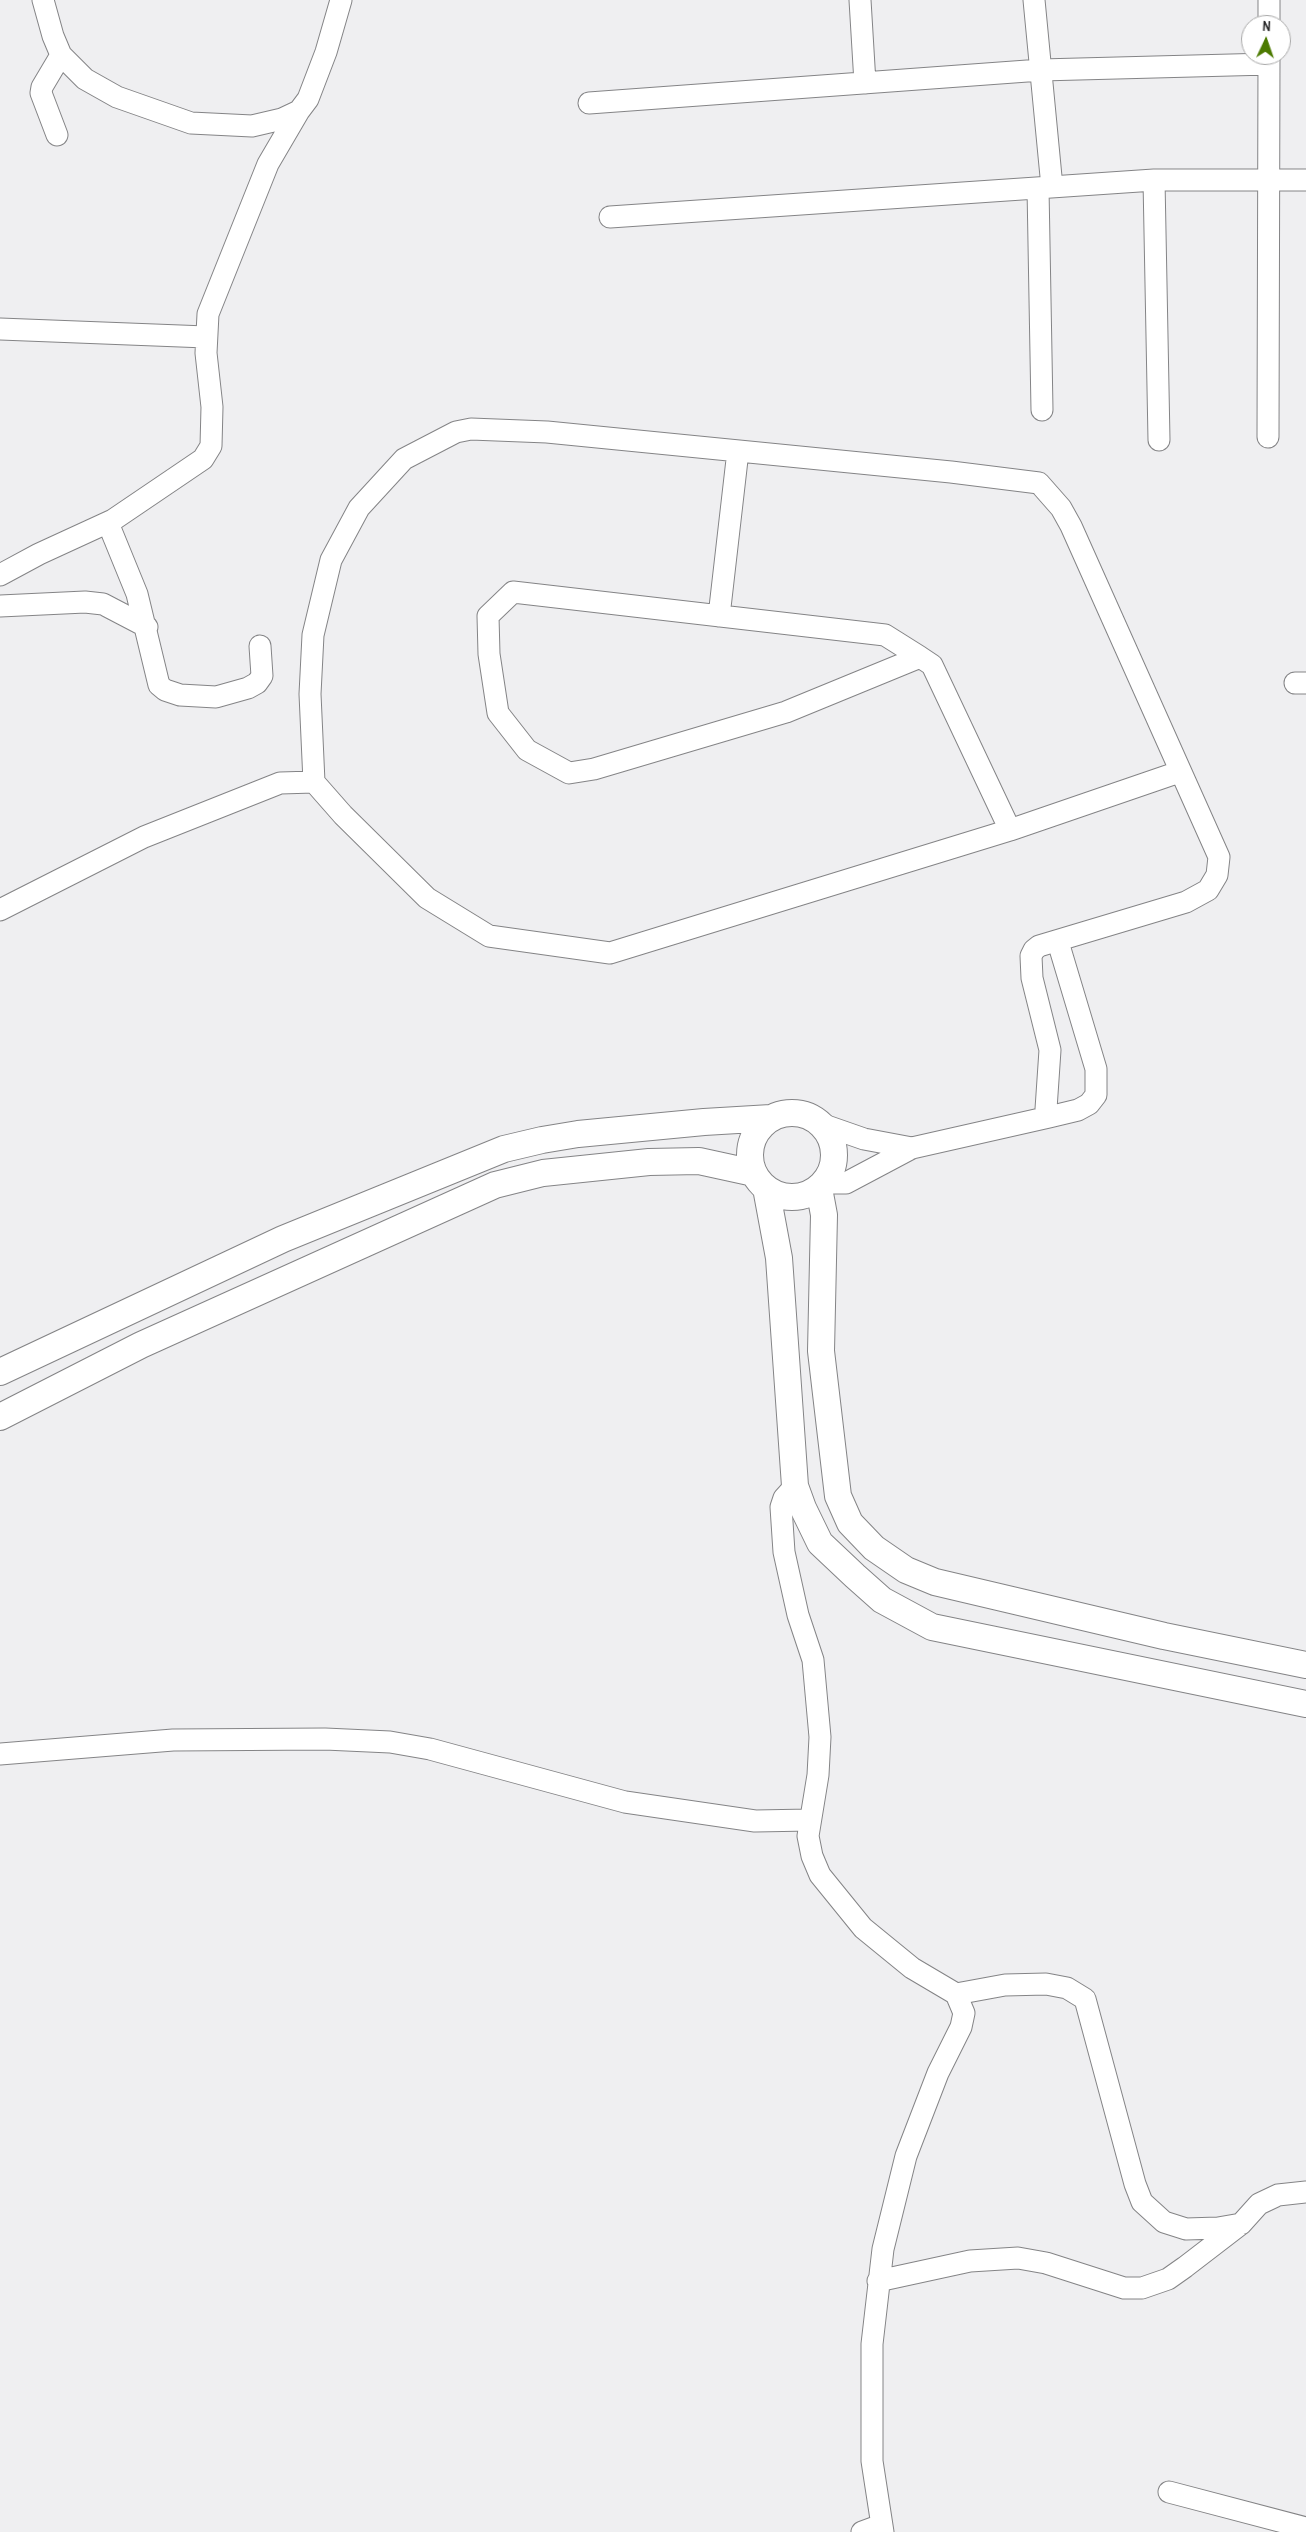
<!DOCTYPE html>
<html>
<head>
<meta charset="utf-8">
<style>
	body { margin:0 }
	#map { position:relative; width:1306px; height:2532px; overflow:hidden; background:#efeff1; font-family:"Archivo Narrow",sans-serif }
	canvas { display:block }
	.north { position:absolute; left:1241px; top:15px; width:50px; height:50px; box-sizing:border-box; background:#fff; border:1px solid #a9a9a9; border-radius:50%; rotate:3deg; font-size:14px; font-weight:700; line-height:20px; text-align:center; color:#282829 }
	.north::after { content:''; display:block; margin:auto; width:18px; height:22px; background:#4c7a00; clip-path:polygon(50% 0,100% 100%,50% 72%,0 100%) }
</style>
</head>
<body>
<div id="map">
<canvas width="1306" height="2532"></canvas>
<div class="north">N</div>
</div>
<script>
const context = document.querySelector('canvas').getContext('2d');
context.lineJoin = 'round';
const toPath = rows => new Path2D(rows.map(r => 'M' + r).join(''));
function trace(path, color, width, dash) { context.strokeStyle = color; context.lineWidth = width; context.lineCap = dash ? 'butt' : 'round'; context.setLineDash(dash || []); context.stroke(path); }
const minor = toPath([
	[43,0,53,36,61,55,85,79,117,97,191,123,252,126,282,119,299,111,308,99,326,52,341,0],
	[860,0,865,83],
	[1034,0,1052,187],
	[1269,0,1269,25],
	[589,103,1041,70,1269,64],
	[57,135,41,93,42,87,61,55],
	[1154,180,1159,440],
	[1038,188,1042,410],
	[610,217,1154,180,1306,180],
	[0,329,206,337],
	[1268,437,1269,55],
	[108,523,137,594,159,685,165,690,180,695,216,697,248,688,257,683,262,676,260,646],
	[0,575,39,554,113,520,203,459,211,446,212,407,206,353,208,314,268,164,299,111],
	[0,606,85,602,103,604,147,627],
	[719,616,738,451],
	[920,657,786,712,594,769,569,773,527,750,498,713,489,654,488,616,513,592,885,635,920,657,932,665,1010,830],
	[1295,683,1306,683],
	[314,782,310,694,313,635,331,560,359,508,404,459,456,432,471,429,547,432,951,472,1039,483,1061,508,1071,526,1219,857,1217,875,1208,890,1186,902,1039,946,1034,950,1031,956,1032,978,1050,1050,1046,1109,1049,1117],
	[0,910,144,837,280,783,314,782,343,815,427,898,489,936,610,953,1010,830,1179,772],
	[821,1124,864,1139,912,1148],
	[824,1183,846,1183,912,1148,1049,1117,1078,1110,1089,1104,1096,1095,1096,1069,1058,942],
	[795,1486,784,1498,781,1507,784,1552,798,1615,813,1660,820,1737,818,1775,808,1836,812,1856,820,1875,863,1928,912,1968,956,1994,964,2013,961,2027,938,2073,906,2156,883,2249,872,2344,872,2461,883,2532],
	[0,1754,173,1740,325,1739,390,1742,430,1749,625,1802,755,1821,810,1820],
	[956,1994,1005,1985,1046,1984,1067,1988,1085,1999,1135,2184,1142,2202,1164,2222,1186,2229,1218,2228,1241,2224],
	[878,2281,970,2261,1018,2258,1046,2263,1124,2288,1142,2288,1168,2279,1185,2267,1241,2224,1259,2204,1278,2195,1306,2192],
	[1169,2492,1306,2528],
	[862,2532,881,2525]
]);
const tertiary = toPath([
	'750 1155a42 42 0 1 1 84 0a42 42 0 1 1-84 0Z',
	[766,1188,779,1258,795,1486,803,1508,820,1543,855,1576,882,1600,932,1627,1306,1704],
	[819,1188,824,1215,821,1351,838,1496,850,1523,874,1548,906,1570,935,1582,1164,1636,1306,1665],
	[0,1372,283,1239,504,1149,542,1140,578,1134,704,1122,771,1118],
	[0,1417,141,1345,495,1185,543,1173,649,1162,699,1161,754,1173]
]);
trace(minor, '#848486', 23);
trace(tertiary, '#848486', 28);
trace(minor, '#fff', 21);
trace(tertiary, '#fff', 26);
</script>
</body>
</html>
